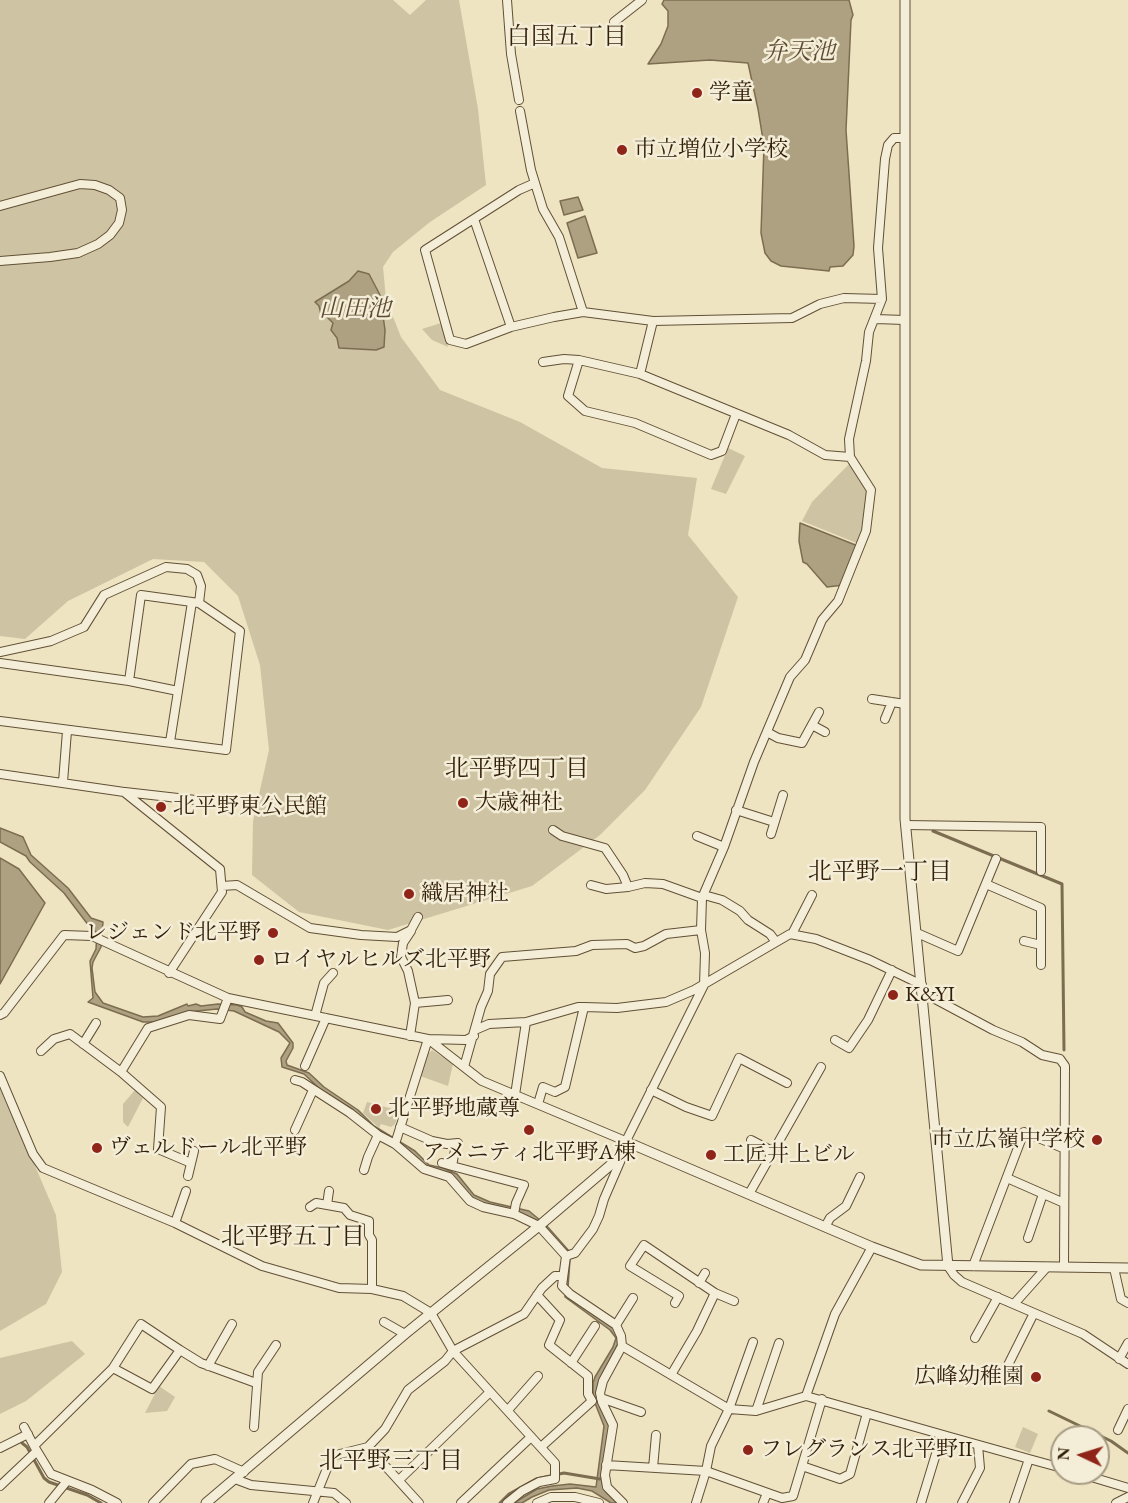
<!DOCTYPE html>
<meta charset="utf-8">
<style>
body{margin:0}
#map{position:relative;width:1128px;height:1503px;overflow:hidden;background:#eee4c2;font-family:"EB Garamond",serif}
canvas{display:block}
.north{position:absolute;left:1050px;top:1425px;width:60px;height:60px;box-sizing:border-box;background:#f4edd7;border:2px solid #a69b84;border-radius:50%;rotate:274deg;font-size:16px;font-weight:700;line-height:24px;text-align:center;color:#321f07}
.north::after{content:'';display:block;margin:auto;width:21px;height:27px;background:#8f2418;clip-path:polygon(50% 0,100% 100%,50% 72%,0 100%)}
</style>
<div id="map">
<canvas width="1128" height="1503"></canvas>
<div class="north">N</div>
</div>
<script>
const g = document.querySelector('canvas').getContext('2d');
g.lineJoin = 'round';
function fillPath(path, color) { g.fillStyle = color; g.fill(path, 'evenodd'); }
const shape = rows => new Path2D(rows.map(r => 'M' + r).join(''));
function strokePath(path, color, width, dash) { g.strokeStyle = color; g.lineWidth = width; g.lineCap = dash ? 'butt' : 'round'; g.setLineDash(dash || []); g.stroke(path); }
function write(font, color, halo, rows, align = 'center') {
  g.font = font + ' "EB Garamond","Noto Serif JP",serif'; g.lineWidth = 5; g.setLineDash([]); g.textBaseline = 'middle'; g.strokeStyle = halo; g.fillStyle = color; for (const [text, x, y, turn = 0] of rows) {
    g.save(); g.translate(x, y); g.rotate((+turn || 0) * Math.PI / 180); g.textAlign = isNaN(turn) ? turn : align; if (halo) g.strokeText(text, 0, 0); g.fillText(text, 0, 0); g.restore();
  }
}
const green = shape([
 [0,0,393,0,410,15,426,0,459,0,478,109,486,185,430,222,393,252,383,267,386,299,401,337,440,390,520,422,602,468,697,478,688,535,738,597,701,707,645,790,600,835,532,886,388,930,299,912,252,875,253,821,269,750,260,665,238,596,204,562,153,559,68,601,25,639,0,636],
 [441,323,448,347,432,340,422,329],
 [728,448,745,456,726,494,711,489],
 [850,463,868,494,863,531,859,544,802,521,812,502],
 [432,1050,453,1064,448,1086,420,1076,426,1056],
 [0,1084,56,1215,62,1272,46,1304,0,1331],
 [135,1090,143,1098,128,1127,123,1122,123,1104],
 [367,1102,400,1111,395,1124,391,1127,381,1124,379,1128,363,1113],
 [72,1341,85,1354,26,1401,0,1414,0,1358],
 [159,1386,175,1397,167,1411,145,1413],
 [1023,1427,1038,1434,1030,1453,1015,1447]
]);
const water = shape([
 [664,0,849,0,853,15,851,20,846,130,854,246,853,255,843,266,830,267,829,271,781,266,771,261,765,253,761,233,764,146,758,109,748,63,710,60,648,64,661,44,668,26,668,11,662,4,664,0],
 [578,197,583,210,564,215,560,201,578,197],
 [585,216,597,253,578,258,567,223,585,216],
 [358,271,369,274,380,295,385,330,384,347,376,350,339,348,337,338,331,330,333,323,327,317,321,314,319,306,315,302,349,281,358,271],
 [800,523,858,546,844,585,827,587,807,564,803,562,799,541,800,523],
 [0,828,23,837,31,855,68,888,91,918,103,922,101,947,93,962,92,968,95,992,103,1003,143,1017,158,1016,187,1004,188,1006,196,1004,201,1006,218,1004,237,1005,242,1007,245,1012,266,1021,278,1023,293,1043,293,1048,286,1061,287,1065,309,1073,324,1087,358,1110,374,1126,415,1151,429,1165,443,1168,457,1174,474,1195,490,1202,529,1211,546,1225,569,1251,570,1260,568,1287,569,1296,618,1331,619,1342,601,1376,597,1389,610,1425,602,1475,602,1482,606,1492,617,1503,611,1503,592,1491,577,1488,549,1490,532,1497,522,1503,514,1503,537,1489,552,1486,570,1484,596,1487,604,1426,593,1398,593,1383,595,1377,613,1347,616,1338,610,1330,565,1297,566,1259,545,1229,503,1210,471,1199,455,1180,429,1169,364,1123,352,1109,323,1092,304,1074,282,1067,281,1058,290,1043,279,1032,234,1011,217,1009,187,1012,154,1022,143,1022,88,1002,93,998,90,961,96,949,97,932,92,930,64,893,30,862,26,856,0,842,0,828],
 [0,858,19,869,45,903,0,984,0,858]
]);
const stream = shape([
 [933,831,1062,884,1064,1050],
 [1049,1411,1111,1441,1128,1453],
 [22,1443,27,1447,44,1478,49,1482,87,1495,101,1503],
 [500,1503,509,1494,536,1479,564,1473,600,1479]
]);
const minor = shape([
 [507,0,511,54,519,100],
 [614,22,642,0],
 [520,111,531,170,543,209,559,237,583,312,653,321,792,318,820,304,844,298,882,299],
 [535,183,519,190,425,250,450,340,466,344,511,327,554,317,583,312],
 [0,206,80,184,95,185,109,190,120,198,122,210,119,223,110,235,98,244,78,253,50,257,0,261],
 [474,219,511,327],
 [876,319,904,320],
 [579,360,568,396,585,411,635,423,711,455,722,451,736,414],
 [543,362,564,359,579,360,640,374,789,435,825,455,850,457],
 [640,374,653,321],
 [0,652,51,641,84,627,104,595,166,567,187,569,197,575,201,586,199,603],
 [0,663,129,681,178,691],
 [872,699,905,704],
 [885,719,892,702],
 [0,721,226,750,240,631,199,603,141,595,129,681],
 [812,725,825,732],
 [767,732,778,738,802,743,819,712],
 [170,742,192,602],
 [0,774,124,792,220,869,222,892,169,973],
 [63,782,67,731],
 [125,792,222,803],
 [736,810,774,822],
 [906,825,1041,827,1041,871],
 [553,830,562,836,605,848,623,875,628,887,645,883,663,884,702,898],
 [771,834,783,795],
 [697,836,724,847],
 [986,884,1041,908,1041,965],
 [591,885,606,889,628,887],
 [222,886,237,885,310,928,361,935,397,937,411,930,418,917],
 [704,895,722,900,740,911,748,920,770,934,776,942],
 [917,933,958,951,996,859],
 [792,934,812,895],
 [1024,941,1041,945],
 [922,992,993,1030,1022,1042,1042,1055,1060,1059,1065,1066,1064,1267],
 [415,1003,448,1000],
 [0,1015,4,1013,64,935,92,936,228,998,428,1039,482,1081,630,1143],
 [315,1016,324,983,333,973],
 [475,1030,489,1024,526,1022,578,1007,584,1007],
 [410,1036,415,1003,408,971,401,957,403,943,411,931],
 [835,1040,849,1048,868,1020,892,970],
 [83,1044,96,1023],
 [41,1051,54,1039,70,1034,121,1072,161,1107,158,1149,191,1163],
 [305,1066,326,1018],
 [464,1067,481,1007,488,991,490,974,502,957,576,951,592,945,627,944,635,948,644,946,666,934,701,930],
 [121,1072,148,1028,189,1015,220,1019,228,998],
 [0,1076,33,1154,43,1168,175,1223,262,1266,339,1288,372,1289,403,1296,431,1313,453,1351,555,1463,555,1479,539,1482,522,1491,507,1503],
 [295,1080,302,1082,350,1113,378,1135,395,1144,424,1169,449,1177,470,1201,483,1207,514,1214,539,1226,566,1256,562,1286,570,1294,616,1325,621,1336,622,1346,603,1381,600,1393,602,1402,613,1425,605,1475,607,1487,623,1503],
 [651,1090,686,1107,712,1116,739,1058,787,1083],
 [515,1095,526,1022],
 [538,1104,543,1087,555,1092,565,1087,584,1007,617,1008,666,1002,694,990,790,934,816,939,870,960,922,985],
 [400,1127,432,1141,447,1144,458,1143],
 [295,1130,313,1090],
 [751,1140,774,1152],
 [626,1141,704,985,705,953,701,930,702,898,724,847,754,762,790,677,805,660,822,620,838,601,866,531,871,490,850,457,849,439,866,361,869,332,882,299,878,248,885,159,888,145,894,138,905,138],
 [395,1144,428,1039,466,1040,474,1036],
 [456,1145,452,1166,524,1185,516,1203,514,1214],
 [442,1163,452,1166],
 [364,1170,368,1157,378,1135],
 [188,1176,194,1151],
 [1007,1178,1064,1203],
 [749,1194,821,1067],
 [327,1205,329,1191],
 [310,1207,316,1203,344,1208,350,1215,369,1221,369,1235,372,1240,372,1289],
 [175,1223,186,1191],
 [825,1227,830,1218,846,1206,860,1177],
 [1028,1238,1043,1194],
 [566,1256,575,1253,593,1229,599,1216,604,1199,623,1155],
 [948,1266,954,1275,962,1282,1083,1334,1128,1364],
 [973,1266,1024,1132,1065,1149],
 [1114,1268,1121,1299,1128,1303],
 [699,1283,705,1273],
 [537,1295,560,1320,549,1345,588,1376,588,1394,592,1401,541,1447],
 [675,1303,679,1296,630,1266,644,1245,715,1293,734,1301],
 [1014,1304,1047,1267],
 [384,1322,405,1334],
 [616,1325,633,1298],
 [975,1338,998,1297],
 [622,1346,729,1409,756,1411,806,1396,947,1436],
 [180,1350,201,1363,256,1383],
 [1119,1359,1128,1343],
 [571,1363,595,1326],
 [1008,1365,1034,1313],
 [208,1366,232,1324],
 [113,1368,152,1389,180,1350,141,1324,113,1368,34,1446,51,1474,92,1490,117,1503],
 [671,1375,697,1331,715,1293],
 [806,1396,835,1314,872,1247],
 [601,1398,641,1412],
 [508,1410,538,1376],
 [756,1411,779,1343],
 [24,1427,34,1446],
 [254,1427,258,1372,276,1345],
 [1118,1430,1128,1409],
 [368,1447,419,1503],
 [0,1448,28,1434],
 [606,1465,706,1471,711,1446,729,1409,753,1342],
 [802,1466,840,1479,850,1474,867,1413],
 [653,1468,656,1435],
 [1078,1473,1128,1488],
 [235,1479,251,1485,334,1493,346,1503],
 [399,1480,490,1392],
 [0,1486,37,1451],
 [49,1503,67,1481],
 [153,1503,191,1464,215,1459,244,1472],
 [313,1503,332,1456,368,1447,385,1429,408,1390,445,1361,453,1351,524,1314,542,1288,555,1276,563,1276],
 [461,1503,531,1437],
 [537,1503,551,1497,575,1497,599,1503],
 [696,1503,706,1471,782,1498,793,1496,822,1399],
 [763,1503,767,1493],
 [921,1503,939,1444,947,1436,1029,1459],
 [962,1503,980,1468,978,1445],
 [1014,1503,1029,1459,1062,1468],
 [1116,1503,1128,1497]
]);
const tertiary = shape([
 [905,0,905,819,948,1266],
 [206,1503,405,1334,539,1226,634,1145,872,1247,921,1265,1128,1268]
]);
const markers = [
 [697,93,6,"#8f2418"],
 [622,150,6,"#8f2418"],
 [463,803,6,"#8f2418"],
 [161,807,6,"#8f2418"],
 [409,894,6,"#8f2418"],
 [273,933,6,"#8f2418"],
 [259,960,6,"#8f2418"],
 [893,995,6,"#8f2418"],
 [376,1109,6,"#8f2418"],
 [529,1130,6,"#8f2418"],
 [1097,1140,6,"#8f2418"],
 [97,1148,6,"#8f2418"],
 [711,1155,6,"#8f2418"],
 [1036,1377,6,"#8f2418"],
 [748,1450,6,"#8f2418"]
];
const poiNames = [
 ["学童",709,93],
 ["市立増位小学校",634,150],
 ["大歳神社",475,803],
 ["北平野東公民館",173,807],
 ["織居神社",421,894],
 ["レジェンド北平野",261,933,"right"],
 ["ロイヤルヒルズ北平野",271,960],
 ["K&YⅠ",905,995],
 ["北平野地蔵尊",388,1109],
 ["市立広嶺中学校",1085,1140,"right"],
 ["ヴェルドール北平野",109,1148],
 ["アメニティ北平野A棟",529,1153,"center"],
 ["工匠井上ビル",723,1155],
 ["広峰幼稚園",1024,1377,"right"],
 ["フレグランス北平野Ⅱ",760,1450]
];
const neighbourhoodNames = [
 ["白国五丁目",567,37],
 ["北平野四丁目",517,769],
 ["北平野一丁目",880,872],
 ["北平野五丁目",293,1237],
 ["北平野三丁目",391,1461]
];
const waterNames = [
 ["弁天池",799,52],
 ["山田池",355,309]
];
fillPath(green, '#cec3a2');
fillPath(water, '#aea182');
strokePath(water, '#7c6d51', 1.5);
strokePath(stream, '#7c6d51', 3);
strokePath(minor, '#615036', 10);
strokePath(tertiary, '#615036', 11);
strokePath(minor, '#f4edd7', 8);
strokePath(tertiary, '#f4edd7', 9);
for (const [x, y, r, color] of markers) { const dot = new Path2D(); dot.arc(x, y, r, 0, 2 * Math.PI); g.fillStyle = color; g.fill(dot); strokePath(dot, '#f4edd7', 2); }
write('22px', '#321f07', '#f4edd7', poiNames, 'left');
write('24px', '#321f07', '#f4edd7', neighbourhoodNames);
write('italic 24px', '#5d4c32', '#f4edd7', waterNames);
</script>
